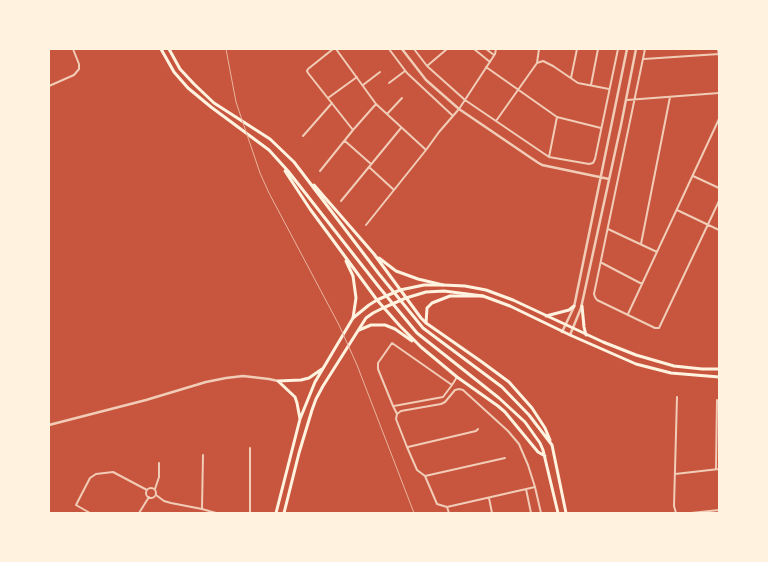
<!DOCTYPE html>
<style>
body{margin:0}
#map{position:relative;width:768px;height:562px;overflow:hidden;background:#c8553d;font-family:Bitter,serif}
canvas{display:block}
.frame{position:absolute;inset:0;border:50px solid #fff3e0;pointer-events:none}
</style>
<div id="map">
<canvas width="768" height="562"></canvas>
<div class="frame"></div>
</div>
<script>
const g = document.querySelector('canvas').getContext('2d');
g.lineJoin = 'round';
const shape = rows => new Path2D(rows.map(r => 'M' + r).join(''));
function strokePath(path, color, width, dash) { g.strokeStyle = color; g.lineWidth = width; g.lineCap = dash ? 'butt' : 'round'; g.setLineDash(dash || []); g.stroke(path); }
const minor = shape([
 [333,49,308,69,307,71,308,73,353,130],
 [336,49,376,104,425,149],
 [389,49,407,73,453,116],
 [414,49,427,66,465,100,549,157,589,164,593,163,595,159,618,49],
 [474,49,490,62],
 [486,49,494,55],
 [645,49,594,294,595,297,597,300,655,328,659,328,719,201],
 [718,49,719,57],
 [644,59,719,54],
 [537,63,543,61,553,66,578,83,609,89],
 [427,66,447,49],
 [486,67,557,117,601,128],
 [571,78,577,49],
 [389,83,405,71],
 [363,85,380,72],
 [591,85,598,49],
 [49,86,74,75,79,69,79,64,73,49],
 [328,98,357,77],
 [627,100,719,93],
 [387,114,402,98],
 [496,121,537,63,539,49],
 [303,136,332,103],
 [345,141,371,164],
 [549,157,557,117],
 [369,167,394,190],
 [320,171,353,130,376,104],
 [693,176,719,188],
 [341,201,401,128],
 [677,210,719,230],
 [366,225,426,150,439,132,459,109,495,54,496,49],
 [608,229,657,252],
 [641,244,670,97],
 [602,263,642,284],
 [628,314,719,119],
 [457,377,452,385,392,343,378,363,378,369,393,406,397,414,396,419,407,447,417,470,425,476,437,504,447,507,535,487],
 [394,406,443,397,452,385],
 [397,414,401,411,441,404,445,402,455,390,459,389,463,390,508,431,519,444,528,465,535,487,541,513],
 [408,447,476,431,478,429],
 [250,448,250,513],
 [716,469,717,400],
 [675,474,719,469],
 [425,476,505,458],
 '146 493a5 5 0 1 1 10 0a5 5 0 1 1-10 0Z',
 [155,489,159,477,159,463],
 [526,489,531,513],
 [156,495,164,501,171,503,202,509,216,513],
 [489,498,492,513],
 [447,507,449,513],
 [202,508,203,455],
 [90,513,76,505,90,478,96,474,113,472,147,490],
 [139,513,149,497],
 [676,513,674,506,677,397],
 [691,513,719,510]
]);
const tertiary = shape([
 [402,49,426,80,459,109,537,162,542,165,609,179],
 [562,332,574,307,627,49],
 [570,335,581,308,621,125,636,49],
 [49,425,146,400,206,382,226,378,243,376,269,379,278,381]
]);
const primary = shape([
 [582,306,584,327,586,335],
 [546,316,569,310,574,306],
 [278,381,301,380,309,378,322,369],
 [278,381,295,397,297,403,300,419],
 [276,513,300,419,315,382,353,318,369,305,377,300,400,290,424,285,443,285,465,286,486,290,513,300,603,342,636,355,674,366,702,369,719,369],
 [284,513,299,453,312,410,316,399,323,386,366,318,373,313,383,308,406,298,426,292,444,291,483,296,510,306,570,335,636,364,671,373,719,377]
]);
const trunk = shape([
 [161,49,174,72,188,88,211,107,269,150,288,171,379,287,417,333,499,398,525,422,540,443,543,450,558,513],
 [169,49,180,69,194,84,214,103,270,139,294,162,379,274,423,328,502,387,529,415,552,445,566,513],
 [285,171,310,209,377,300,400,326,421,347,457,377,498,406,505,412,538,452,545,456],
 [314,185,374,254,421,318,426,323,482,362,509,382,532,408,545,428,550,440],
 [379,258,396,271,418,279,443,285],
 [346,261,353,276,356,298,353,318],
 [426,323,427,308,432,303,450,296,483,296],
 [359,330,371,325,385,325,395,329,412,341]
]);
const rail = shape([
 [226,49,236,102,260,173,269,193,339,325,357,365,414,513]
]);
strokePath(minor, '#f1ccb7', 2);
strokePath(tertiary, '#f1ccb7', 2.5);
strokePath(primary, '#fff3e0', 3);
strokePath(trunk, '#fff3e0', 3);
strokePath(rail, '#e9b49f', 1);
</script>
